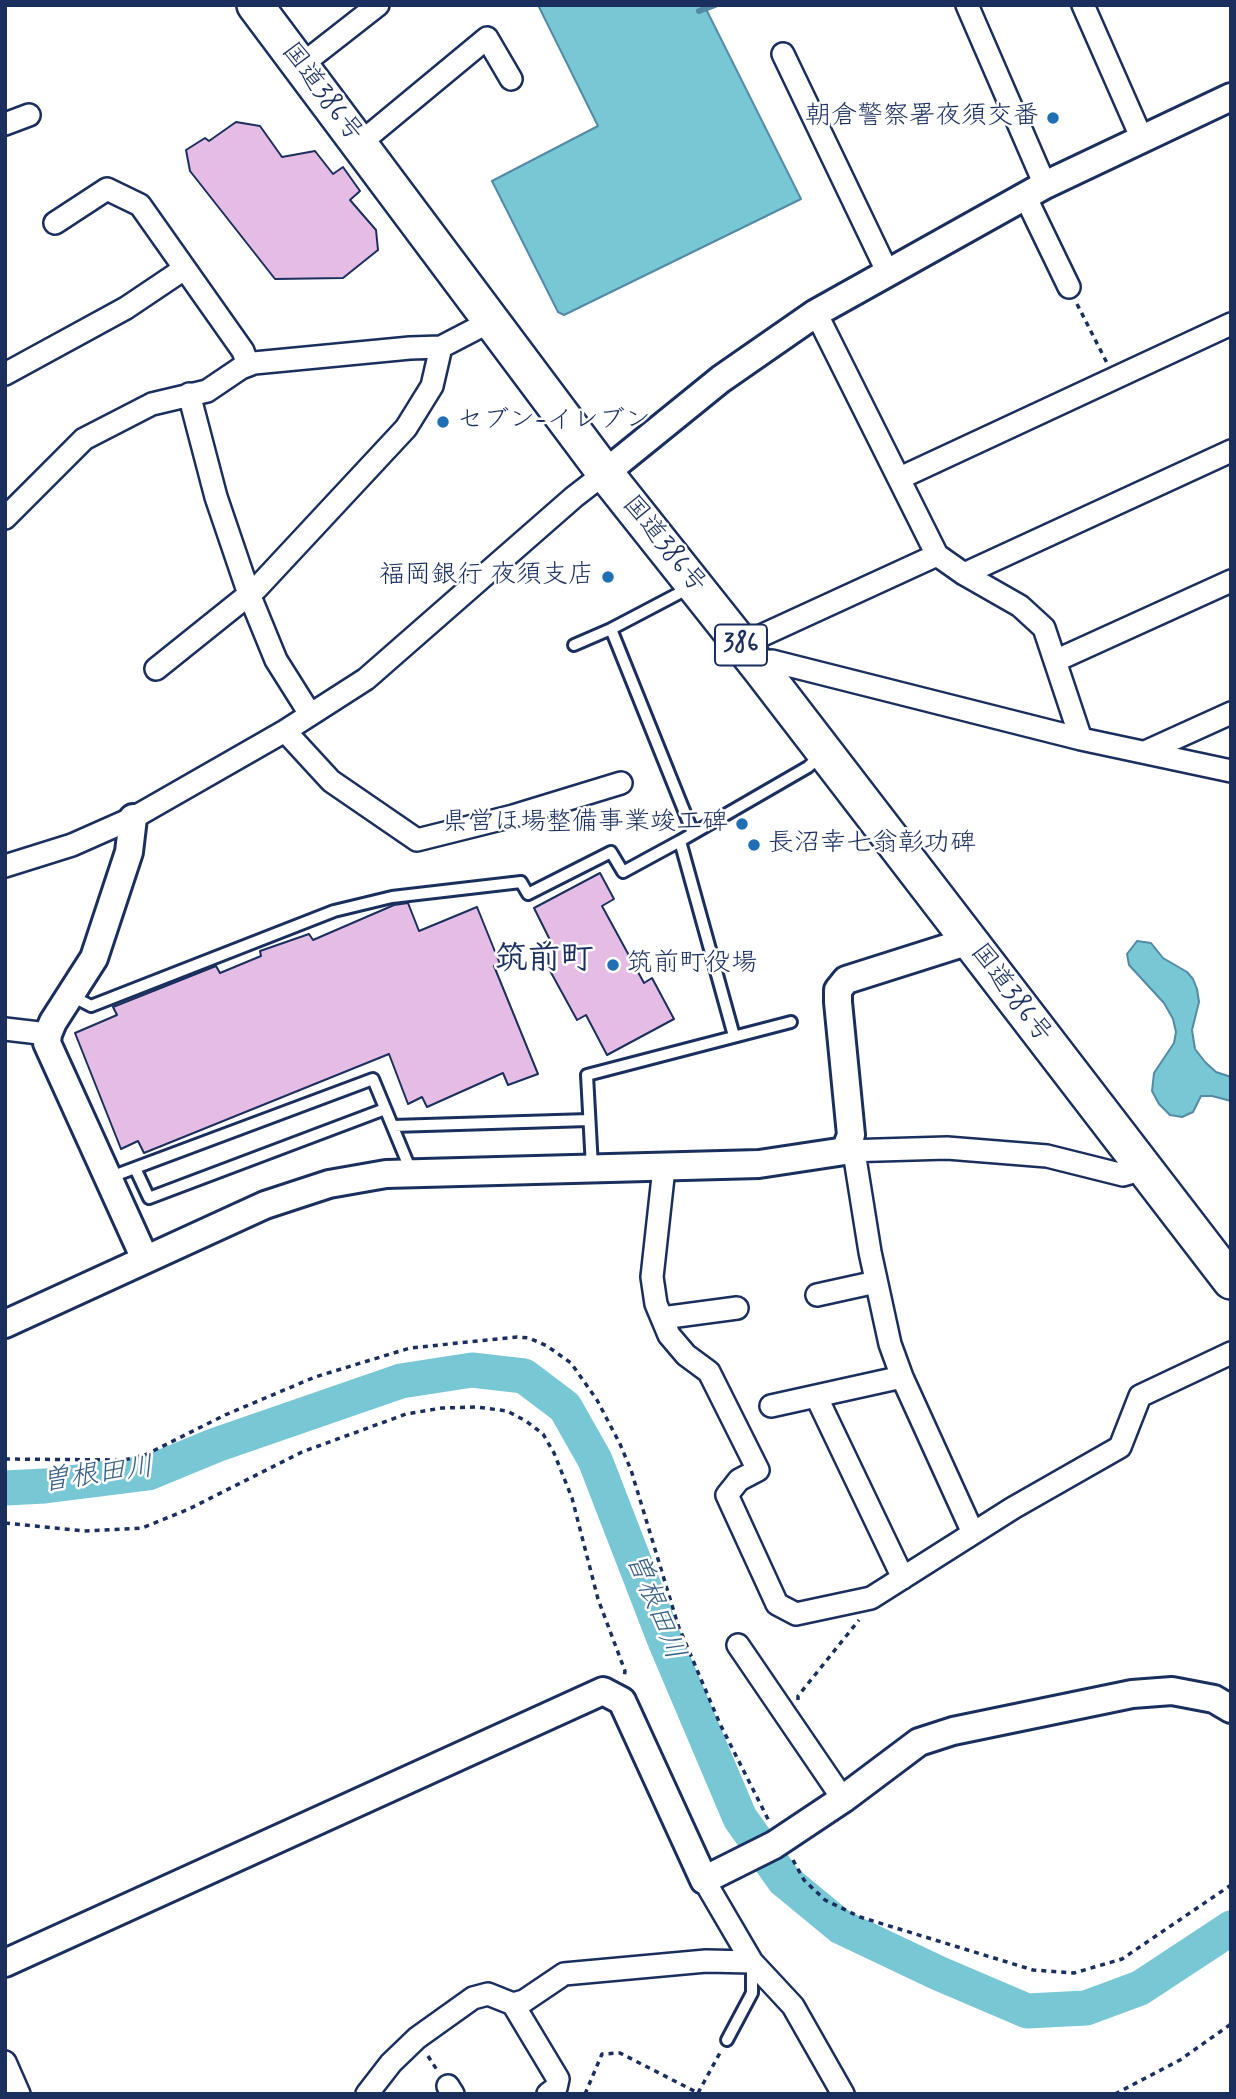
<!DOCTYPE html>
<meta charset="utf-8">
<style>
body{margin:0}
#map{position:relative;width:1236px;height:2099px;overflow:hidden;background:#fff;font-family:Mynerve,sans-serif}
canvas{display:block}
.frame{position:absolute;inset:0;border:7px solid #1b2f5e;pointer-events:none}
</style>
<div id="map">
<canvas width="1236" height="2099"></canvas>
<div class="frame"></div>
</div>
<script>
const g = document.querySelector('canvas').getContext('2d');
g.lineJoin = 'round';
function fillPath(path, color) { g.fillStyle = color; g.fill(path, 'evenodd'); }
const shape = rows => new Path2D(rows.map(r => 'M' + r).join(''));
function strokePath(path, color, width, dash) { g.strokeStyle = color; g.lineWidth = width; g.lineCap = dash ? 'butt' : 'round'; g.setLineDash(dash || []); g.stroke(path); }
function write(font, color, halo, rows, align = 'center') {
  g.font = font + ' Mynerve,"Klee One",sans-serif'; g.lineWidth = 5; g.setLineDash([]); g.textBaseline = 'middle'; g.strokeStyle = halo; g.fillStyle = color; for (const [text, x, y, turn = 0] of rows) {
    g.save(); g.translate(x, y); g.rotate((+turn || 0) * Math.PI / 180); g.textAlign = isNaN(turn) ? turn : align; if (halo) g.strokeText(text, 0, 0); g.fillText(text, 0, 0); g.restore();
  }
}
const water = shape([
 [538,5,704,5,801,199,564,315,558,312,492,181,598,126,538,5],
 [1137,941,1151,943,1163,958,1187,972,1193,979,1197,989,1199,1002,1192,1030,1195,1049,1205,1062,1216,1072,1231,1077,1231,1101,1212,1096,1201,1096,1193,1112,1182,1117,1170,1115,1159,1104,1152,1091,1154,1073,1174,1043,1176,1032,1173,1019,1164,1003,1129,965,1127,954,1137,941]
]);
const stream = shape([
 [699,11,715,5]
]);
const river = shape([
 [5,1488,45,1486,148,1473,216,1445,401,1381,472,1370,524,1376,565,1407,595,1460,665,1641,740,1818,784,1880,841,1927,938,1973,1027,2011,1086,2008,1140,1988,1231,1928]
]);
const building = shape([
 [236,122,260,126,282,157,315,151,333,174,343,167,360,191,350,200,376,230,378,250,343,278,275,279,190,171,186,150,205,138,209,141,236,122],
 [600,873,614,899,602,906,644,983,652,978,674,1019,607,1055,586,1015,577,1020,537,947,550,940,534,908,600,873],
 [408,903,419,931,477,907,500,964,494,966,538,1074,508,1085,503,1073,427,1107,422,1097,408,1104,389,1054,144,1153,138,1141,121,1149,75,1033,117,1015,113,1007,216,966,220,973,261,956,260,951,309,934,313,940,394,905,408,903]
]);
const path = shape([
 [1077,304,1107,363],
 [5,1459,124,1460,145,1455,225,1415,315,1377,410,1348,517,1337,529,1338,547,1346,571,1363,597,1400,620,1444,631,1470,678,1625,720,1724,770,1823],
 [5,1523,84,1531,142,1528,189,1509,302,1452,406,1414,442,1408,477,1407,507,1411,526,1421,543,1434,554,1453,572,1498,598,1599,625,1671,624,1678],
 [798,1700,798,1696,859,1620],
 [793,1860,804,1880,825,1900,860,1917,1033,1970,1074,1973,1122,1959,1231,1885],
 [428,2056,437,2070],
 [698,2093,721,2051],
 [585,2094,602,2054,620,2053,700,2094],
 [1115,2094,1180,2060,1231,2024]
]);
const service = shape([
 [611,629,693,833],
 [574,645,611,629,689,588],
 [70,995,91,1006,334,911,392,897,521,882,528,894,611,852,623,872,680,841],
 [734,1036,680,841,808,767,822,754],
 [393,1126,589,1120],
 [592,1167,587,1075,791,1022],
 [135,1168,149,1198,385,1109],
 [108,1178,373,1079,411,1171],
 [727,2040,752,1993,752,1965]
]);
const minor = shape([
 [967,5,1045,185],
 [1083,5,1142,139],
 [783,54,887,271],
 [300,66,378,5],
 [5,124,29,115],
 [359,144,487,38,511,79],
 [1025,196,1069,287],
 [55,223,107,189,140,205,243,351,248,365],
 [816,313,937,555,964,574,1020,606,1044,628,1081,739],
 [5,374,126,308,184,269],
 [189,394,216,497,249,594,276,660,310,714],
 [900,478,1231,324],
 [5,518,84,439,152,404,207,391,241,368,254,363,410,348,441,347,491,321],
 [964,574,1231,451],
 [741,645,937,555],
 [1055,661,1231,581],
 [760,668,772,661,1081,739,1231,771],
 [156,669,257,588,406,428,432,386,441,347],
 [285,731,331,781,417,840,513,816,621,783],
 [1145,752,1231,713],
 [5,866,72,845,133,818,285,731,366,679,574,497,605,473],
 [5,1029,48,1034],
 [845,1151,947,1148,1047,1156,1123,1175,1144,1169],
 [854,1152,870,1252,890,1344,902,1377,973,1533],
 [664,1168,652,1277,656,1304,669,1335,686,1355,709,1372,758,1470,739,1480,727,1495,777,1604,796,1614,871,1598,1013,1508,1120,1447,1140,1396,1231,1353],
 [817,1295,876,1282],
 [662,1318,737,1308],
 [817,1398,903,1578],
 [771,1406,902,1377],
 [738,1645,843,1799],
 [704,1880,752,1962,793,2006,843,2094],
 [5,2062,19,2094],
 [448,2086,453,2094],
 [367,2094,391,2063,417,2038,473,1998,488,1994,513,2004],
 [548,2094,556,2088,558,2079,513,2004,524,2001,564,1974,706,1961,752,1962]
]);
const tertiary = shape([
 [605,473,721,379,816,313,1045,185,1231,97],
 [133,818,129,852,94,958,53,1022,48,1034,47,1043,145,1259],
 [5,1324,265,1205,329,1184,386,1174,759,1164,845,1151,851,1135,838,1002,838,990,846,980,969,941],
 [5,1963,603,1691,622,1701,704,1880,774,1845,843,1799,919,1742,953,1731,1132,1694,1172,1691,1214,1699,1231,1709]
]);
const trunk = shape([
 [255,5,605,473,760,668,1231,1281]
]);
const markers = [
 [1053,118,7,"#1f6fb2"],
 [443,422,7,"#1f6fb2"],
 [608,577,7,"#1f6fb2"],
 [742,824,7,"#1f6fb2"],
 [754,845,7,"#1f6fb2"],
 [613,965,7,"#1f6fb2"]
];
const shields = [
 [741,645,52]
];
const shieldNames = [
 ["386",741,645]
];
const streetNames = [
 ["国道386号",321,93,53],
 ["国道386号",663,545,51],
 ["国道386号",1010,994,53]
];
const poiNames = [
 ["朝倉警察署夜須交番",1039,118],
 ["セブン-イレブン",457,422,"left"],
 ["福岡銀行 夜須支店",594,577],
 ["県営ほ場整備事業竣工碑",728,824],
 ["長沼幸七翁彰功碑",768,845,"left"],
 ["筑前町役場",627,965,"left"]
];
const waterNames = [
 ["曽根田川",98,1476,-8],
 ["曽根田川",654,1607,68]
];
const districtNames = [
 ["筑前町",544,961]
];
fillPath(water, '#78c7d5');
strokePath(water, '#538aa5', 2);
strokePath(stream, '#538aa5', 6);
strokePath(river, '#78c7d5', 35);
fillPath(building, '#e4bce4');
strokePath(building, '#1b2f5e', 2);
strokePath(service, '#1b2f5e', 16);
strokePath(minor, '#1b2f5e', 26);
strokePath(tertiary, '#1b2f5e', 32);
strokePath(trunk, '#1b2f5e', 40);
strokePath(path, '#1b2f5e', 3.5, [5, 5]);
strokePath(service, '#fff', 10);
strokePath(minor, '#fff', 21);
strokePath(tertiary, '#fff', 26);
strokePath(trunk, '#fff', 35);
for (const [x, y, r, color] of markers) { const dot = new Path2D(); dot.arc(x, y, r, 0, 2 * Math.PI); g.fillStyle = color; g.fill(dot); strokePath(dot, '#fff', 2.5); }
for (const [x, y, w] of shields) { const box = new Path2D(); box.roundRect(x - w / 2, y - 20.5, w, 41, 5); g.fillStyle = '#fff'; g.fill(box); strokePath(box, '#1b2f5e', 2); }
write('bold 24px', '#1b2f5e', null, shieldNames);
write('26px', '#1b2f5e', '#fff', streetNames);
write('26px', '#1b2f5e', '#fff', poiNames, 'right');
write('italic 28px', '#375d82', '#fff', waterNames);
write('bold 33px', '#1b2f5e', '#fff', districtNames);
</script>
